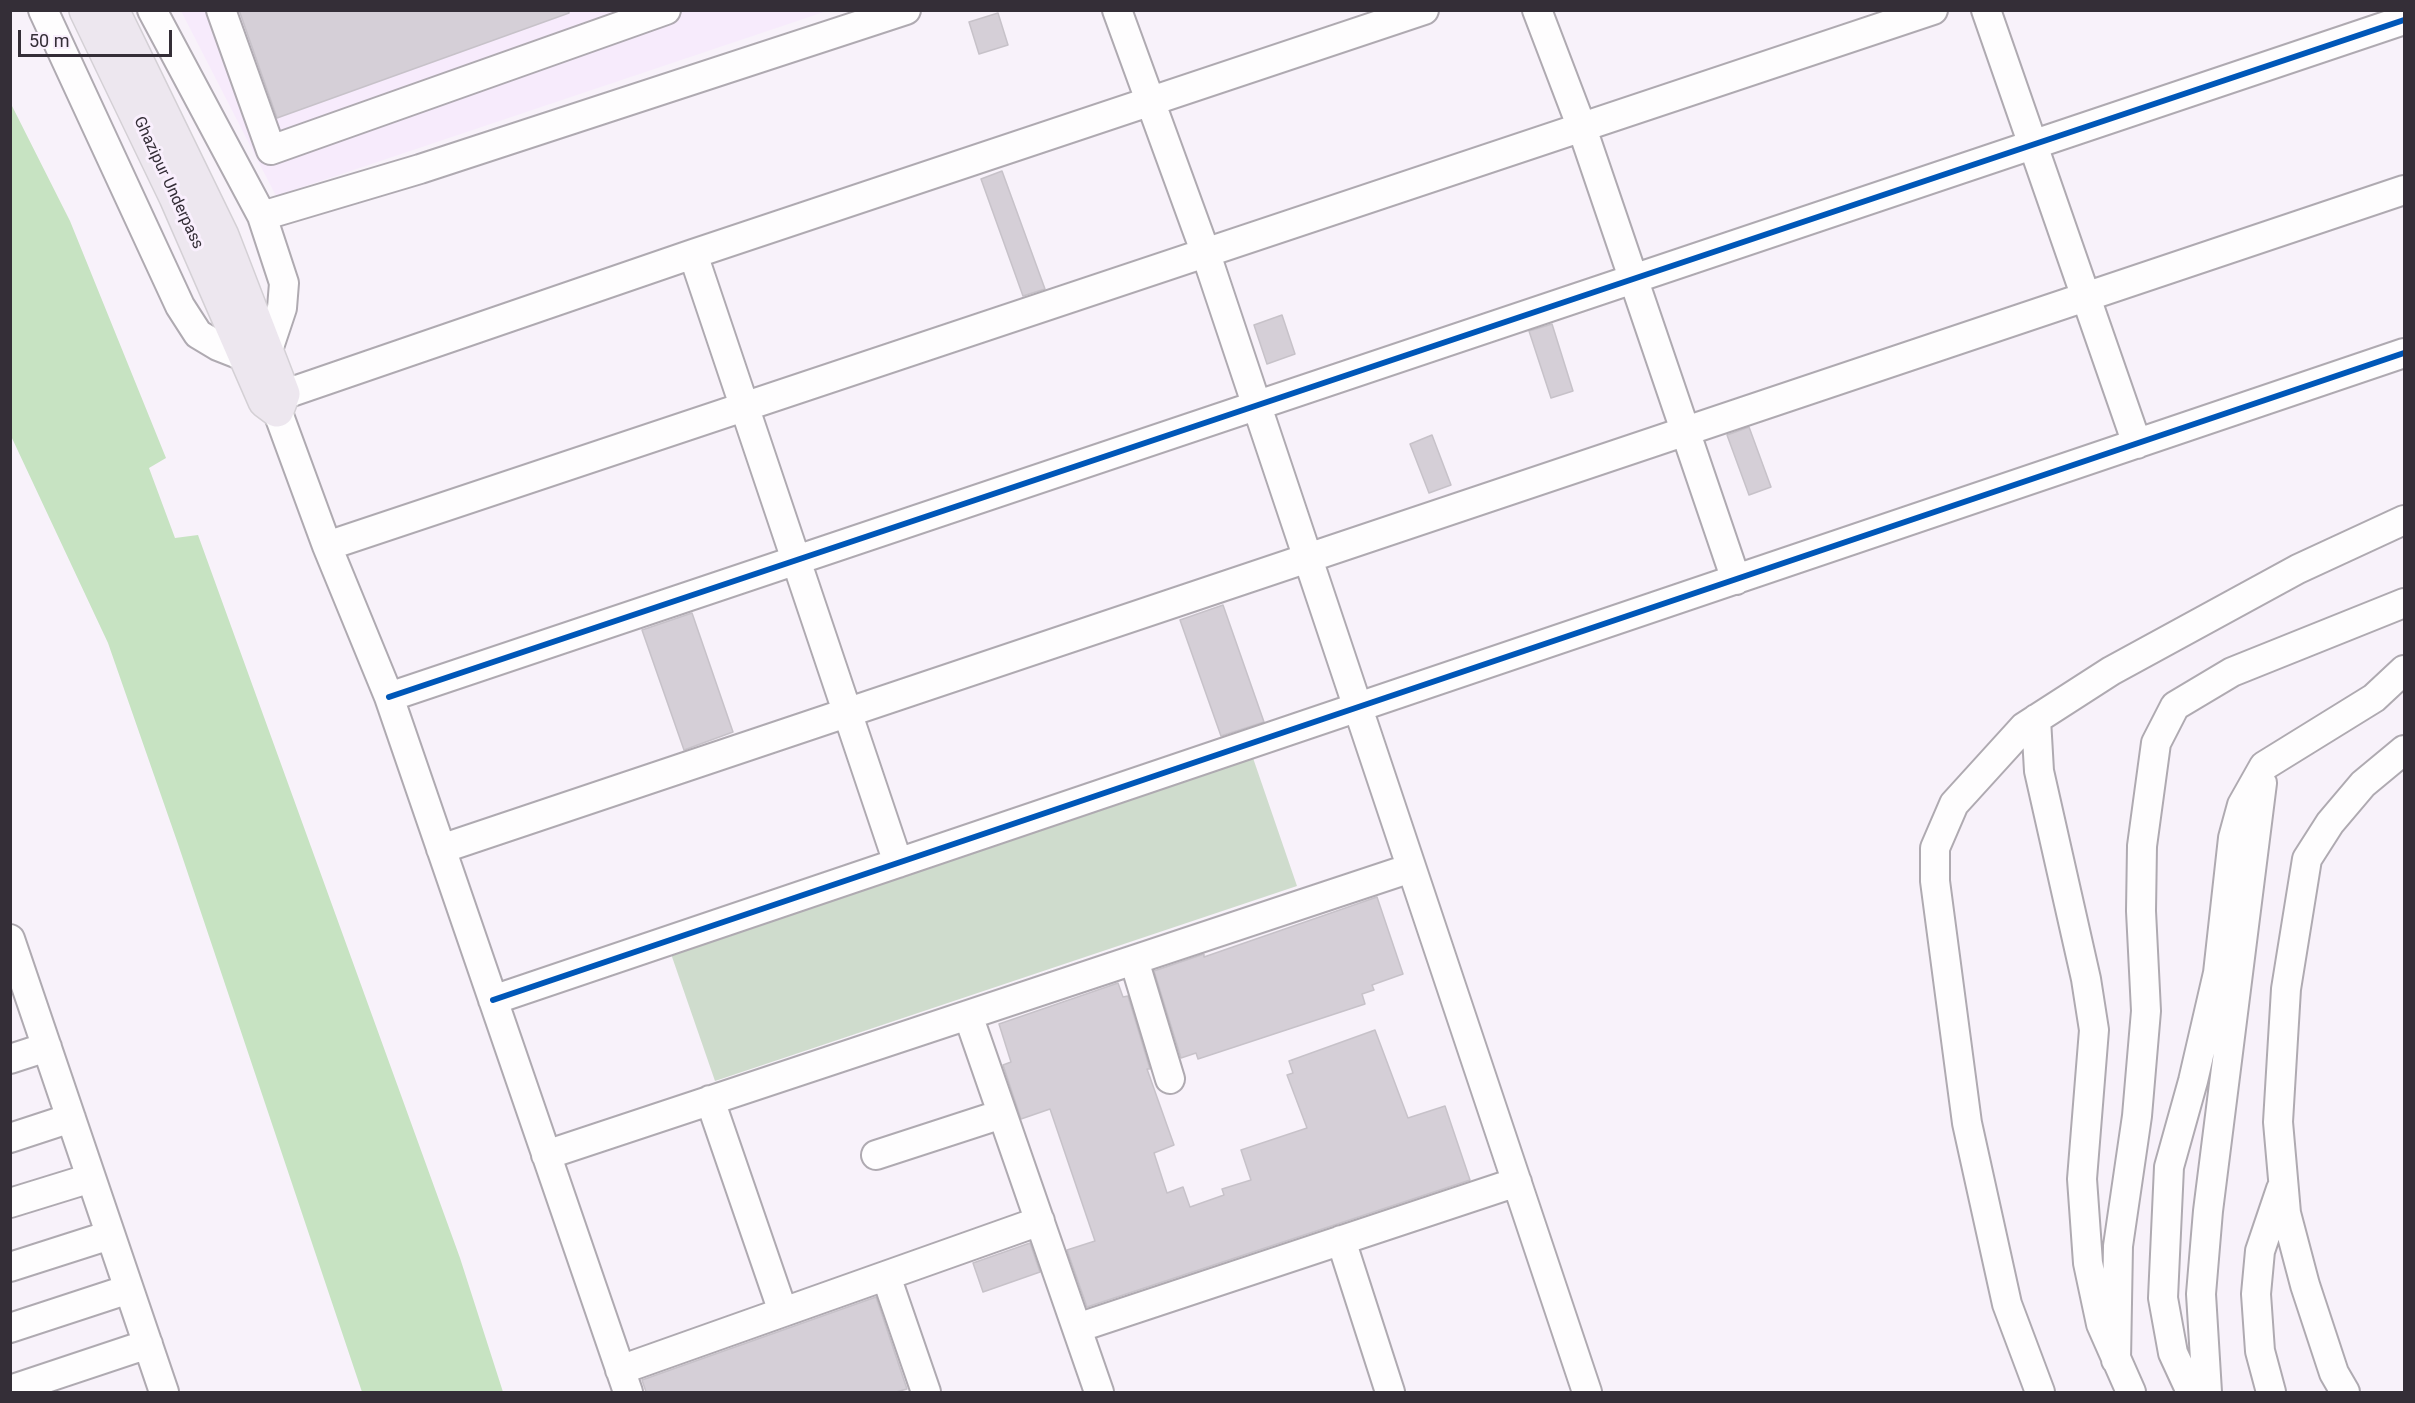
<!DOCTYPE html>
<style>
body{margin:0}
#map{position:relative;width:2415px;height:1403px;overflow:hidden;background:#f8f2fa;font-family:Roboto,sans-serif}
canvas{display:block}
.frame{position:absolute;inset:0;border:12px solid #342e37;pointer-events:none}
.scale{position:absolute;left:18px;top:30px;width:154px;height:27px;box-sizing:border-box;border:3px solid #342e37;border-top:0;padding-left:8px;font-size:18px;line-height:21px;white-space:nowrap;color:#342e37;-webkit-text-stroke:4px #f9effd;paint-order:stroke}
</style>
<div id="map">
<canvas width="2415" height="1403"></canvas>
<div class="frame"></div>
<div class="scale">50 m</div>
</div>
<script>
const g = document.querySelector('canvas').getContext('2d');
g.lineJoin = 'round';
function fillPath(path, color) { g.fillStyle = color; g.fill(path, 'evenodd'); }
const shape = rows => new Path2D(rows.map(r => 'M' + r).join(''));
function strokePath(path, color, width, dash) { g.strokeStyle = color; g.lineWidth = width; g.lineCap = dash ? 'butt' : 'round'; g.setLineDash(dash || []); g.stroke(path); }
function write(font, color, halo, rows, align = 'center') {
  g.font = font + ' Roboto,sans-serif'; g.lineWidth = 6; g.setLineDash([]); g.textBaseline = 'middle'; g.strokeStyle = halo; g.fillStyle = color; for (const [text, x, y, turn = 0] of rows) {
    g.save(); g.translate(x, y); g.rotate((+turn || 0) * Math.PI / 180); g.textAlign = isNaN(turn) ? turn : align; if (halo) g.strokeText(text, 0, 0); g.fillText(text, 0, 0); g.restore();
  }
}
const built = shape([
 [181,11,827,11,276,196]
]);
const green = shape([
 [1252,755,1297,886,715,1081,670,951]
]);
const water = shape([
 [10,102,70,221,166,458,149,468,175,538,198,535,460,1258,503,1392,362,1392,178,844,108,643,11,436]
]);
const building = shape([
 [239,10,569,10,569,13,277,118,239,10],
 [998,13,1008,45,979,54,969,22,998,13],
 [1002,171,1045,289,1023,296,981,179,1002,171],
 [1282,315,1295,354,1267,364,1254,325,1282,315],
 [1552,324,1573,391,1551,398,1529,331,1552,324],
 [1749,427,1771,487,1749,495,1727,435,1749,427],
 [1432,435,1451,485,1429,493,1410,444,1432,435],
 [1223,605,1264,722,1221,736,1180,620,1223,605],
 [692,613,733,732,684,750,642,630,692,613],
 [1377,897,1403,974,1372,985,1374,990,1362,994,1365,1004,1198,1059,1196,1053,1181,1058,1154,971,1204,954,1204,957,1377,897],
 [1118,983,1123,997,1128,996,1150,1069,1147,1069,1174,1145,1154,1153,1167,1193,1183,1187,1190,1207,1224,1195,1222,1189,1251,1180,1241,1150,1307,1128,1287,1075,1293,1073,1289,1061,1375,1030,1408,1118,1445,1106,1470,1180,1087,1307,1067,1250,1095,1241,1050,1109,1021,1119,1003,1065,1011,1062,999,1024,1118,983],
 [1030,1243,1040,1272,983,1292,973,1263,1030,1243],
 [876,1297,907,1389,896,1392,646,1392,642,1380,876,1297]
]);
const minor = shape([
 [43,10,180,306,198,334,218,346,246,357],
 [152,10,262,216,284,283,282,308,268,350],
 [221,10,271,150,666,10],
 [1117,10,1206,254,1587,1392],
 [1537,10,1582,128,1736,580],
 [1986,10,2137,444],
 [262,216,420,169,906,10],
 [693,254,898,863],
 [265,401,693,254,1424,10],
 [277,410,327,546,389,697,628,1392],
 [327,546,1933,10],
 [389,697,2404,20],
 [2036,719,2039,771,2086,979,2094,1030,2082,1179,2088,1263,2101,1324,2131,1392],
 [441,849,2404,190],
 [10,939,164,1392],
 [1134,960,1170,1079],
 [493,1000,2404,353],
 [968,1015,1099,1392],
 [10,1059,47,1047],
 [710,1100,783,1312],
 [10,1138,71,1118],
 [546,1155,1411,868],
 [876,1155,1002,1114],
 [10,1203,91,1178],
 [1341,1240,1390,1392],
 [10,1267,110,1235],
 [886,1276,926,1392],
 [10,1328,129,1289],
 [1077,1328,1517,1182],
 [2116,1360,2118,1246,2137,1116,2146,1011,2141,911,2142,846,2156,743,2175,706,2232,672,2404,603],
 [620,1370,1040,1221],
 [10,1390,148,1344],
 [2040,1392,2007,1304,1967,1123,1935,881,1935,848,1954,804,2024,727,2111,671,2298,569,2404,520],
 [2191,1392,2173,1353,2163,1298,2169,1167,2193,1081,2218,973,2233,838,2242,805,2264,766,2374,698,2404,670],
 [2207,1392,2201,1294,2208,1211,2262,783],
 [2271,1392,2260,1351,2256,1294,2260,1251,2281,1189],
 [2345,1392,2334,1373,2305,1285,2286,1213,2278,1122,2286,989,2307,859,2330,823,2363,784,2404,750]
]);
const major = shape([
 [86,10,176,197,265,401,277,410,283,394,222,236,112,10]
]);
const cycleway = shape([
 [389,697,2404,20],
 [493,1000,2404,353]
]);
const streetNames = [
 ["Ghazipur Underpass",168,183,65]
];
fillPath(built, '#f7ebfc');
fillPath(green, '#cfdccd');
fillPath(water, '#c7e3c2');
fillPath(building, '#d5cfd7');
strokePath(building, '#c7c2c9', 1.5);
strokePath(minor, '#afaab1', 32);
strokePath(major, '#d4d0d5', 36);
strokePath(minor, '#fefdfe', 28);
strokePath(major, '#ede7ef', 33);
strokePath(cycleway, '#0057b8', 6);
write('16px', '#342e37', '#f9effd', streetNames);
</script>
